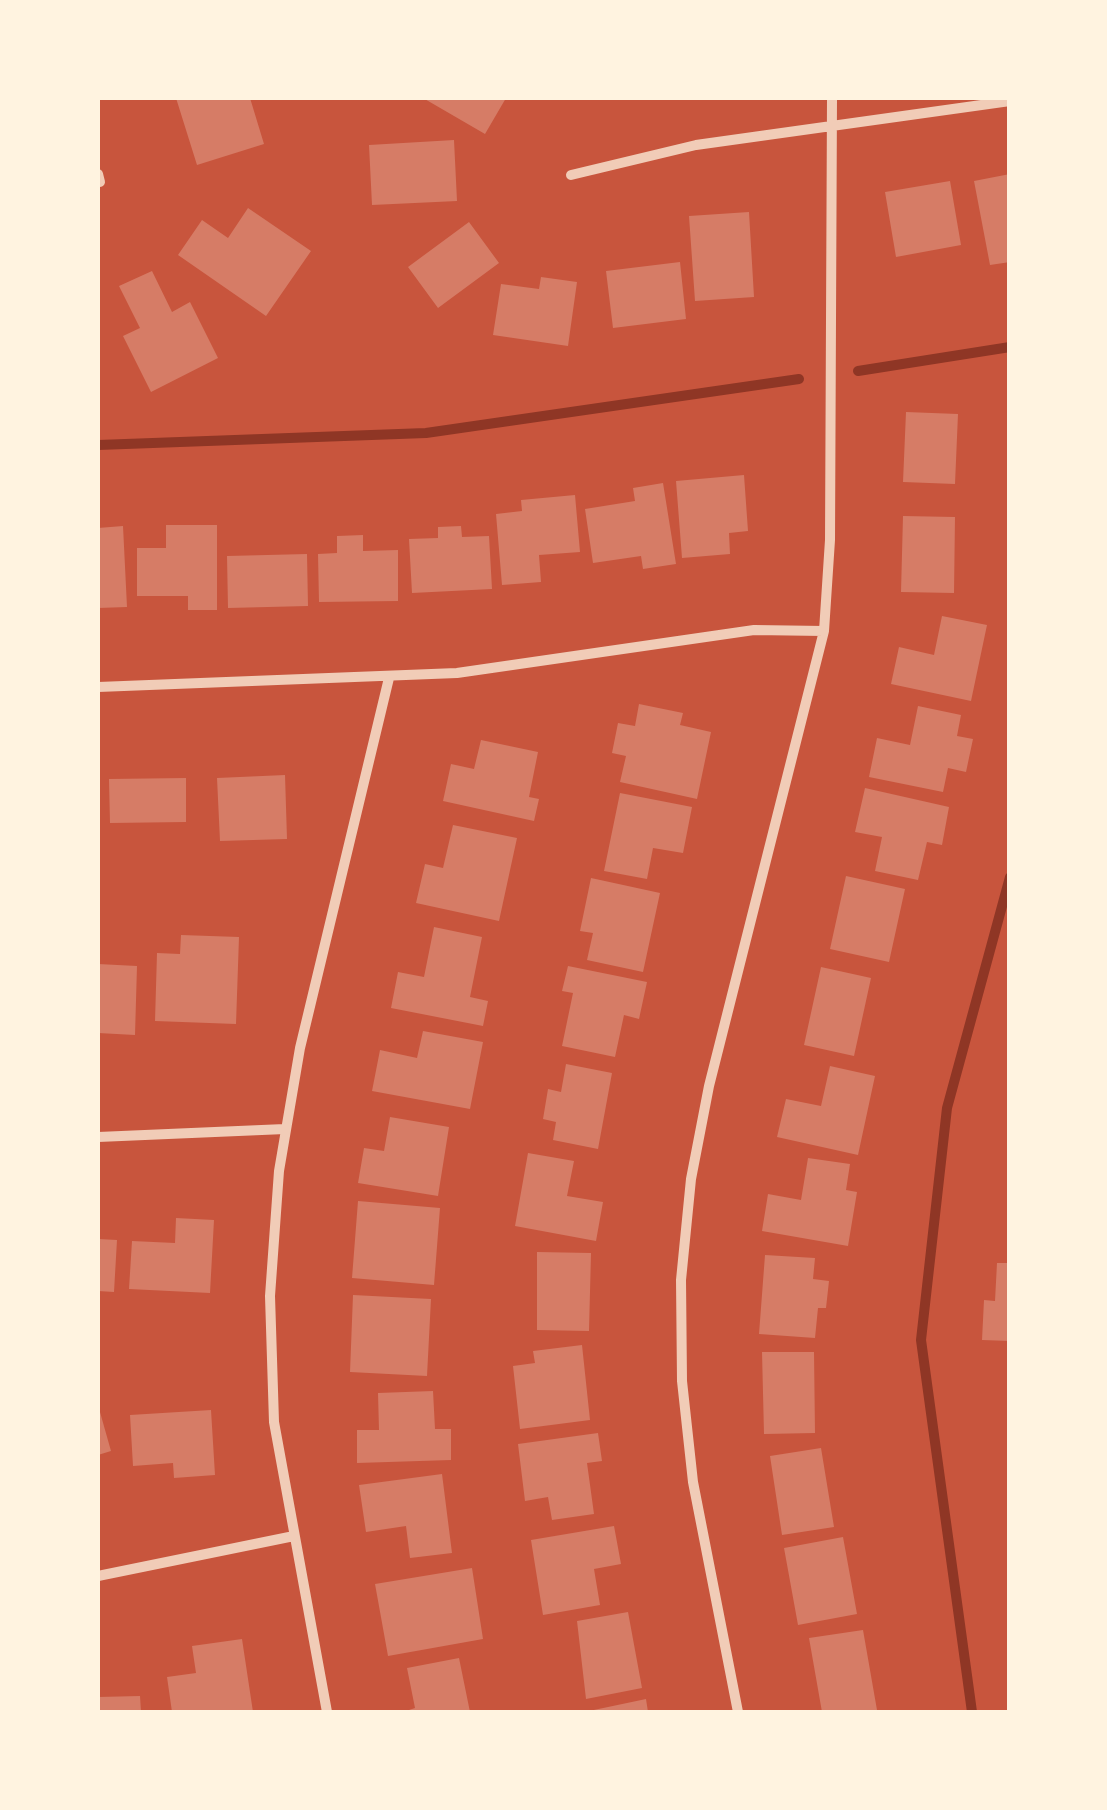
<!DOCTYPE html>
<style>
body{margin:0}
#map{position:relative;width:1107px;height:1810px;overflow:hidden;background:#c8553d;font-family:"Times New Roman",serif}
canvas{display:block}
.frame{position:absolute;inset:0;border:100px solid #fff3e0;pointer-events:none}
</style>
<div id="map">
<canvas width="1107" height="1810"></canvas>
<div class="frame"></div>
</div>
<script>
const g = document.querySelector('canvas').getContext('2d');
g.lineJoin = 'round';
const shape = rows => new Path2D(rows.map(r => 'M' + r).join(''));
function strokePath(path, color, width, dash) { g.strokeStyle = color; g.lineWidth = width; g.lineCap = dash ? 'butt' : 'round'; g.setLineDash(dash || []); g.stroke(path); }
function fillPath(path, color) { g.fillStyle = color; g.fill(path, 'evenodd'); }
const stream = shape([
 [858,371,1010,347],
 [98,445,426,433,799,379],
 [972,1712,921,1340,947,1108,1010,877]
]);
const building = shape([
 [176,98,250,98,264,144,197,165],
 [423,98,506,98,485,134],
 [454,140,457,201,372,205,369,145],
 [1010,174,1010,262,990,265,974,181],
 [950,181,961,245,896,257,885,192],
 [248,208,311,251,266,316,178,255,202,220,228,238],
 [749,212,754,297,695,301,689,216],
 [469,222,499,263,438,308,408,267],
 [680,262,686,319,613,328,606,271],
 [152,271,172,312,190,302,218,358,151,392,123,336,140,328,119,286],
 [541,277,577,282,568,346,493,335,501,284,539,289],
 [906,412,958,414,955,484,903,482],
 [744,475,748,531,729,533,730,554,682,558,676,481],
 [663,483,676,564,643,569,641,556,593,563,585,509,635,501,633,488],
 [575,495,580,552,539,555,541,582,502,585,496,514,522,511,521,500],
 [903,516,955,517,954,593,901,592],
 [166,525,217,525,217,610,188,610,188,596,137,596,137,548,166,548],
 [123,526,127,607,98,608,98,528],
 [461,526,462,537,489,536,492,589,412,593,409,539,438,538,438,527],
 [363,535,363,551,398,550,398,601,319,602,318,554,337,553,337,536],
 [307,554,308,606,228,608,227,556],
 [942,616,987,625,971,701,891,684,899,647,934,655],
 [639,704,683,713,680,725,711,732,697,799,620,782,626,756,612,753,618,723,635,726],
 [918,706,961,715,957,736,973,739,966,772,948,768,943,792,869,777,877,738,910,745],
 [481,740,538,752,529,797,539,799,534,821,443,801,451,764,474,769],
 [285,775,287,839,220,841,217,778],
 [186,778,186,822,110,823,109,779],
 [865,788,949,807,942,845,927,842,918,880,875,871,882,837,855,832],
 [620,793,692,807,683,853,653,848,647,879,604,871],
 [453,825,517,838,499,921,416,903,425,864,443,868],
 [846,876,905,889,889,962,830,949],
 [591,878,660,893,643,972,587,960,593,933,580,931],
 [434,927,482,937,470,997,488,1001,483,1026,391,1008,398,972,424,977],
 [181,935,239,937,236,1024,155,1021,157,953,180,954],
 [98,964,137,966,135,1035,98,1033],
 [568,966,647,982,639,1019,624,1015,615,1057,562,1046,573,993,562,991],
 [821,967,871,978,854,1056,804,1045],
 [423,1031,483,1042,470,1109,372,1091,380,1050,417,1058],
 [566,1064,612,1073,598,1149,553,1140,556,1122,543,1119,548,1089,561,1092],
 [830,1066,875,1076,858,1155,777,1137,786,1099,821,1106],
 [390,1117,449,1127,438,1196,358,1183,364,1148,384,1151],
 [528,1153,574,1161,567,1196,603,1202,596,1241,515,1226],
 [808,1158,850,1164,846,1190,857,1192,848,1246,762,1231,768,1194,801,1200],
 [358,1201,440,1208,434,1285,352,1278],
 [176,1218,214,1220,210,1293,129,1289,132,1241,175,1243],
 [98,1239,117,1240,114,1292,98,1291],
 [537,1252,591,1253,589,1331,537,1330],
 [765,1255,815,1258,813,1279,829,1281,826,1308,818,1308,815,1338,759,1334],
 [997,1263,1010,1263,1010,1341,982,1340,984,1300,995,1301],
 [353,1295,431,1299,427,1376,350,1372],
 [582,1345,590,1420,520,1429,513,1366,535,1363,533,1351],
 [762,1352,814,1352,815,1433,764,1434],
 [433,1391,435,1429,451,1429,451,1460,357,1463,357,1430,379,1430,378,1393],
 [98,1405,111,1451,98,1455],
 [211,1410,215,1475,174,1478,173,1463,133,1466,130,1415],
 [598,1433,602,1461,587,1463,594,1514,552,1520,548,1497,525,1501,518,1444],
 [821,1448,834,1527,782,1535,770,1456],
 [442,1474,452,1553,410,1558,406,1526,366,1532,359,1485],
 [614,1526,621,1564,594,1569,600,1605,543,1615,531,1540],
 [843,1537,857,1614,798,1625,784,1548],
 [472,1568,483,1639,388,1656,375,1584],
 [628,1612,642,1688,586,1699,577,1621],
 [863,1630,877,1710,822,1712,809,1638],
 [242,1639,253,1712,172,1712,167,1677,196,1673,192,1646],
 [459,1658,470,1712,403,1712,415,1708,407,1668],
 [140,1696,141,1712,98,1712,98,1697],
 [646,1699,648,1712,589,1712,589,1711]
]);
const minor = shape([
 [98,174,100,182],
 [571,175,696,145,1010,101],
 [98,687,457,673,754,630,824,631],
 [98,1137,285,1129],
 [98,1576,294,1536],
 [327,1712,274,1422,270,1296,279,1171,300,1048,389,678],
 [738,1712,693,1482,682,1381,681,1280,691,1179,709,1086,824,631,830,540,832,98]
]);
strokePath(stream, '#8f3625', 10);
fillPath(building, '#d67c66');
strokePath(minor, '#f1ccb7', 10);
</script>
